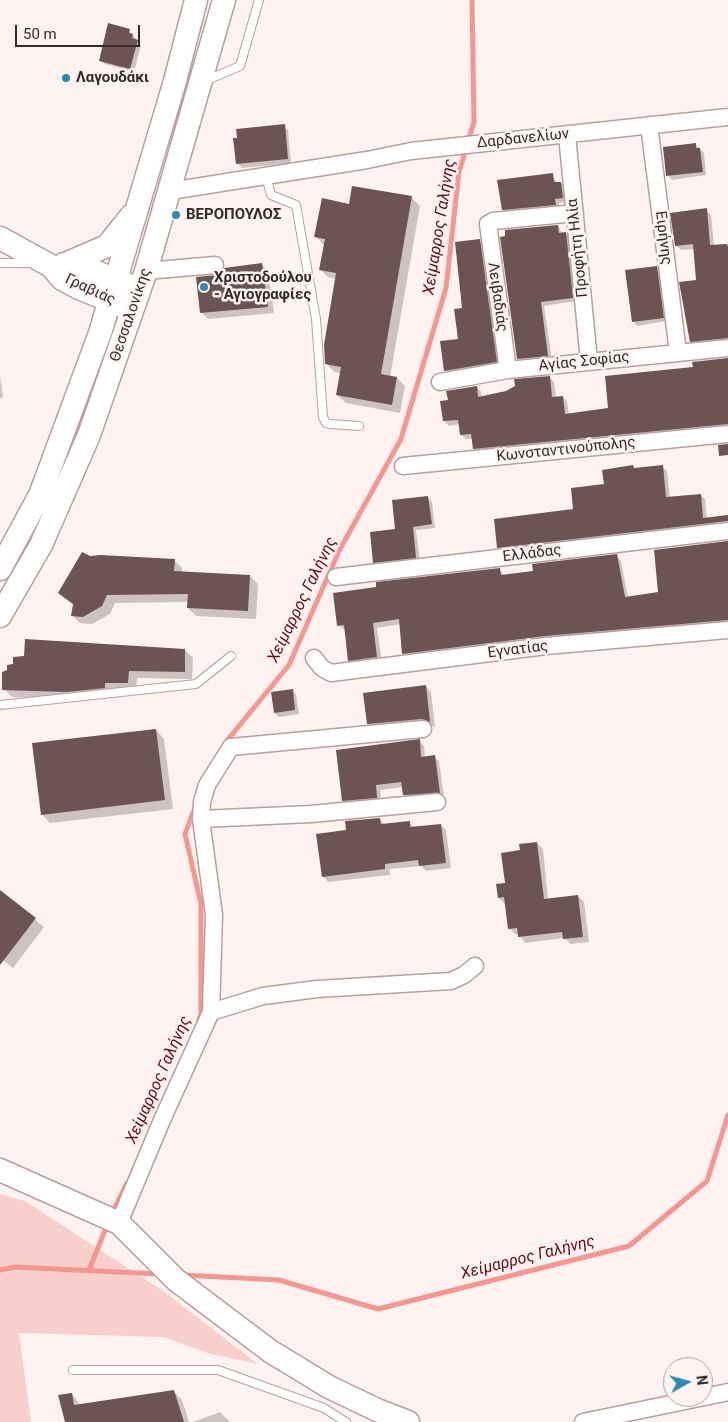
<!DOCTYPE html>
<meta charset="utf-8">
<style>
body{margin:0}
#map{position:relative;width:728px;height:1422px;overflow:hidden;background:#fff3f2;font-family:Roboto,sans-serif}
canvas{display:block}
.north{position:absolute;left:663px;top:1357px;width:50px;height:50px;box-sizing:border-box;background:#fff3f2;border:1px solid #aea3a2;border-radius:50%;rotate:83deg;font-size:14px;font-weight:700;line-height:20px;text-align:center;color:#352a29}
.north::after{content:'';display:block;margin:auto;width:18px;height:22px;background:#2c89b5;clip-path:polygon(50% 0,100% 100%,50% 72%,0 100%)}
.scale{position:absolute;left:15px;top:25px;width:125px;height:22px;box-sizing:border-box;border:2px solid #352a29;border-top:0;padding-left:6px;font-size:15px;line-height:18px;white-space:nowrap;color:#352a29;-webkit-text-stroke:4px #fff3f2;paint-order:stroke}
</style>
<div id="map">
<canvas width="728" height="1422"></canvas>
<div class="north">N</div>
<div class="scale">50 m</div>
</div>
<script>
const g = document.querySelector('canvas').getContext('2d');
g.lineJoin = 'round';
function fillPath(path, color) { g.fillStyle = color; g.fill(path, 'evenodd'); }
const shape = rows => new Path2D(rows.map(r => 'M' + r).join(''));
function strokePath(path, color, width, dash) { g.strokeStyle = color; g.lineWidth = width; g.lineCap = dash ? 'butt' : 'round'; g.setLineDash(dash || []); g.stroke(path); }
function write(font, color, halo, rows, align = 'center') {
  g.font = font + ' Roboto,sans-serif'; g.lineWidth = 5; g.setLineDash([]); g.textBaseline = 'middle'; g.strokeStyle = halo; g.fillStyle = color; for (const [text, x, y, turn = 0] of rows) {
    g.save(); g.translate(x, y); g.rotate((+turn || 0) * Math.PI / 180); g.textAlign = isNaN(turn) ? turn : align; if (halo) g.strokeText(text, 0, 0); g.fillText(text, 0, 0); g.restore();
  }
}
const green = shape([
 [0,1194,25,1201,166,1293,258,1364,211,1354,163,1337,19,1333,31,1422,0,1422]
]);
const shadow = shape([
 [129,30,141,45,134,72,105,64,100,60],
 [284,126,288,130,291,163,242,168,237,163],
 [695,144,704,153,706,175,672,180,668,176],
 [552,175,557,183,561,183,565,187,567,202,559,203,559,209,507,214,503,210],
 [411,197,420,206,390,377,397,378,405,386,400,413,346,403,337,395,341,373,334,372,326,363,336,279,328,277,320,269,324,245,316,237,350,205],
 [706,210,711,215,714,246,728,244,728,344,696,346,691,341,698,281,694,249,681,250,676,245],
 [558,226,562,233,566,233,570,237,576,301,544,306,552,360,522,363,518,358],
 [480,241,484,245,500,366,449,375,445,371,459,340,464,309],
 [261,264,268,271,274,313,208,319,202,313,217,276],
 [656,267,661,271,667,321,637,326,633,321],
 [728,358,728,429,479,453,474,449,473,439,466,439,461,435,460,424,449,426,444,421,449,401,477,387,481,392,482,397,507,393,549,377,554,382,556,398,563,397,567,402,569,415,610,409,694,368],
 [0,376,3,397,0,398],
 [662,467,667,471,670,498,700,495,705,499,707,519,716,518,720,526,503,552,498,547,575,510,605,485,635,469],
 [427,497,432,502,435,528,416,530,420,561,379,566,374,562,396,530],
 [728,548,728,627,409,659,403,653,401,624,377,628,382,662,355,665,349,660,345,630,338,625,499,569,505,576,616,555,621,561,628,598,660,593],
 [90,558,174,560,182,568,182,572,250,576,258,584,256,619,196,616,188,608,189,602,115,603,110,614,92,624,80,623,72,615,74,605,59,593],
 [185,650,193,658,192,679,137,678,136,691,76,700,12,697,4,689],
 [426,687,431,692,435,727,428,724,373,729,368,724],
 [292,690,296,694,299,714,279,717,275,713],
 [156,730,164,739,173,809,50,823,42,814],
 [419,741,424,746,425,758,434,757,439,761,444,797,409,800,404,795,403,787,380,790,381,802,348,805,343,800],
 [379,819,385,825,409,822,415,828,441,825,446,830,451,868,426,871,421,866,389,869,390,875,328,882,323,876,348,831],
 [537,843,543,849,548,899,578,896,584,902,589,942,571,944,564,938,525,943,519,934,515,934,509,928,505,904,499,898,522,851],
 [0,891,44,927,13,968,0,958],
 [174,1392,182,1400,189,1422,66,1422,59,1396,72,1394,81,1406],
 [220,1412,230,1422,193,1422]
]);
const stream = shape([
 [468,141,474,122,472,0],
 [225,743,289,665,339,551,401,439,446,288,459,172,466,149],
 [195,807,185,834,201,904,201,1014,199,1019],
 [112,1213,127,1183],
 [0,1270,15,1267,159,1274],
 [89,1270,108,1223],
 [182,1275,279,1280,378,1309,629,1246,707,1181,728,1115]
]);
const building = shape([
 [108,23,130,29,129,33,133,34,132,38,138,40,130,69,99,61],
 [285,124,288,159,236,164,233,138,237,138,236,129],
 [696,143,696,148,700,148,703,172,666,176,663,147],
 [553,173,554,182,561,182,563,198,555,199,556,205,502,210,497,180],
 [352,186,412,196,381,374,397,377,392,405,336,395,341,367,325,364,324,345,336,273,319,270,325,239,314,237,322,198,349,204],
 [707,208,710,245,726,244,728,246,728,338,690,342,679,282,696,280,693,244,675,246,670,213],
 [558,225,559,233,566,232,573,298,541,302,548,356,517,359,500,237,505,236,505,230],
 [480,239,497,362,444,371,440,341,458,339,454,309,462,308,455,242],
 [262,263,268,307,200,313,196,277,216,275,224,268],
 [657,266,664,318,632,322,625,270],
 [728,358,728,424,473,449,471,434,460,435,458,420,443,421,440,401,448,400,446,391,477,386,478,397,506,391,515,386,514,379,550,376,552,397,563,396,565,414,608,408,605,376,693,367,692,362],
 [728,444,728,455,719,456,718,445],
 [633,465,634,468,663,465,666,497,701,494,703,518,728,515,728,521,497,548,494,519,573,509,571,488,604,484,602,470],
 [428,496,432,524,413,527,416,558,373,563,370,532,395,529,392,500],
 [728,541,728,620,545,636,402,654,399,619,373,623,377,657,348,661,344,625,337,626,333,593,376,587,376,582,500,568,501,575,533,571,532,564,617,554,625,597,658,592,654,550],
 [82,552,90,556,100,555,175,559,174,571,250,575,248,611,187,608,188,594,107,595,102,606,83,617,71,616,73,604,58,593],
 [25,639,185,649,185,672,129,671,128,683,105,683,105,688,67,692,2,690,2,672,7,670,7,665,13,664,13,657,24,656],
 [426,685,430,722,422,719,367,724,363,693],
 [293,689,295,710,274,713,271,692],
 [156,729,165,800,41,815,32,743],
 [420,739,421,757,435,755,440,793,403,795,401,782,376,785,377,798,342,801,336,750],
 [380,818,381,824,410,821,410,827,441,824,446,863,419,866,418,860,385,864,385,869,322,877,316,834,346,830,345,821],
 [537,842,544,899,578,895,583,937,563,939,562,932,518,937,517,928,508,929,504,897,498,898,496,884,505,883,501,853,520,850,519,844],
 [0,890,36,918,0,965],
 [174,1390,184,1422,65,1422,58,1395,72,1393,74,1405]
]);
const lane = shape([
 [205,81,240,66,259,0],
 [266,176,271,195,296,205,316,319,323,417,326,423,330,424,359,426],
 [0,263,31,263],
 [0,705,196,684,231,656],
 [73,1370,218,1370,324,1408,346,1422]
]);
const street = shape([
 [649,125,678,352],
 [567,135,589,361],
 [170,191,367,160,411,151,728,117],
 [146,271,215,265],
 [508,370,488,224,493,221,575,213],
 [440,382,508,370,728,348],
 [403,466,728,434],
 [336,577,728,531],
 [314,658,322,668,331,673,546,646,728,630],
 [201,819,311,814,437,802],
 [211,1012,214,915,201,819,202,802,207,785,231,747,423,729],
 [119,1223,162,1120,211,1012,263,996,317,989,451,981,464,975,475,966],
 [583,1422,728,1392]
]);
const secondary = shape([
 [0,238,51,266,62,279,79,288,123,306],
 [64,264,84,267,131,286],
 [65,264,107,246,131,216],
 [0,569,40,495,100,333,175,81,196,0],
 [0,616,41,545,89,435,146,271,224,0],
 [0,1170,119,1223,176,1280,270,1351,329,1387,377,1410,408,1422]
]);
const markers = [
 [66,78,5,"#2c89b5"],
 [176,215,5,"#2c89b5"],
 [204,287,5,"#2c89b5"]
];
const poiNames = [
 ["Λαγουδάκι",76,78],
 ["ΒΕΡΟΠΟΥΛΟΣ",186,215],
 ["Χριστοδούλου",214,278],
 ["- Αγιογραφίες",214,295]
];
const streetNames = [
 ["Δαρδανελίων",523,139,-6],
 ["Ειρήνης",663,238,83],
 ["Προφήτη Ηλία",578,248,-96],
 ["Γραβιάς",90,290,25],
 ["Λειβαδιάς",497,297,82],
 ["Θεσσαλονίκης",131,315,-71],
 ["Αγίας Σοφίας",584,362,-6],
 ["Κωνσταντινούπολης",566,450,-6],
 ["Ελλάδας",532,554,-7],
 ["Εγνατίας",518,650,-7]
];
const waterNames = [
 ["Χείμαρρος Γαλήνης",440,227,-81],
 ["Χείμαρρος Γαλήνης",303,600,-64],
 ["Χείμαρρος Γαλήνης",159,1080,-66],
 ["Χείμαρρος Γαλήνης",528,1258,-14]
];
fillPath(green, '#f7cfcb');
fillPath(shadow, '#0003');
strokePath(stream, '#f69690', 5);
fillPath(building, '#6b5452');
strokePath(lane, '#b99f9c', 10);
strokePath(street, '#b99f9c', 19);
strokePath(secondary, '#b99f9c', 25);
strokePath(lane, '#fff', 8);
strokePath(street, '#fff', 16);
strokePath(secondary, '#fff', 22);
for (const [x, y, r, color] of markers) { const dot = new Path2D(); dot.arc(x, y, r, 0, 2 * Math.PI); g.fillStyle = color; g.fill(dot); strokePath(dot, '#fff3f2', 2); }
write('bold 15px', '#352a29', '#fff3f2', poiNames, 'left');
write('15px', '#352a29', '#fff3f2', streetNames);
write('italic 16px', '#610b12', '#fff3f2', waterNames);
</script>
